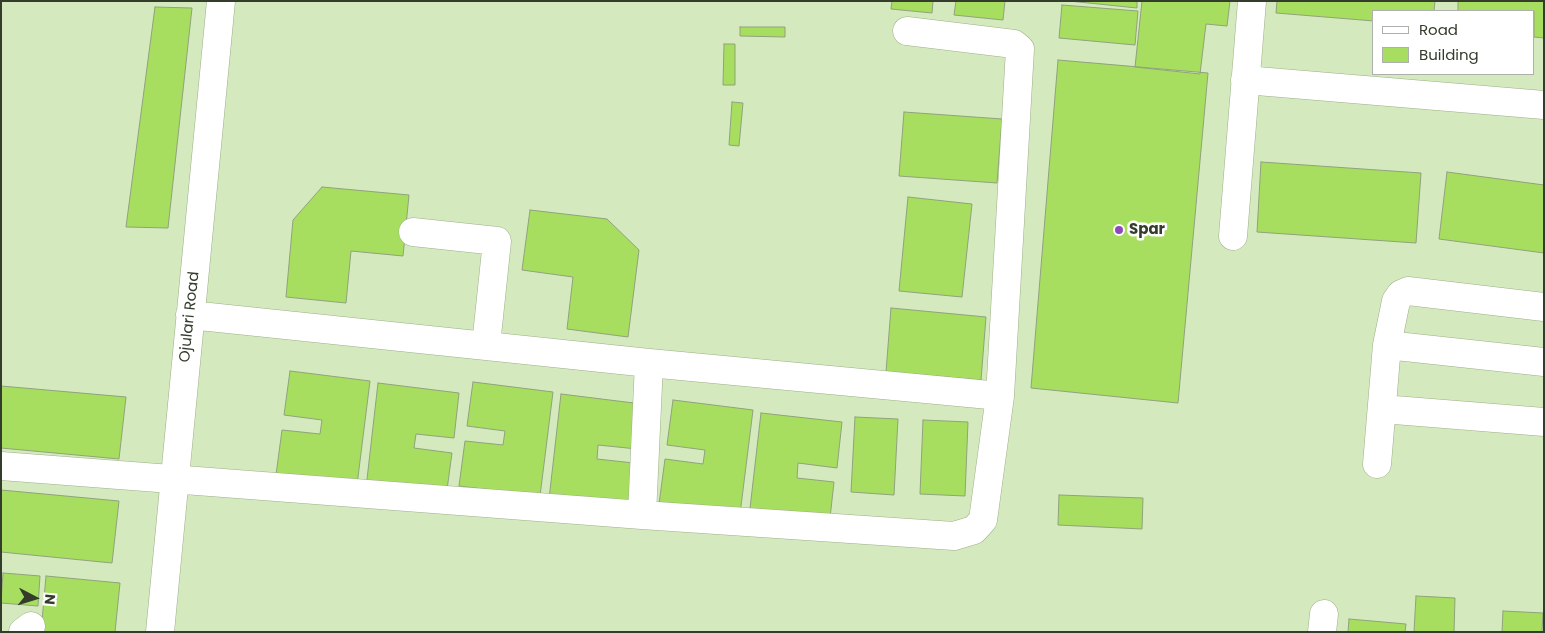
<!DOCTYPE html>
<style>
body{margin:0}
#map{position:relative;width:1545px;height:633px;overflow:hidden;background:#d5e9bf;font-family:Poppins,sans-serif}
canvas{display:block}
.frame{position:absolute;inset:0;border:2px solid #343c2c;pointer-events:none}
.legend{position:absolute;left:1372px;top:10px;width:162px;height:65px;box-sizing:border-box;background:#fff;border:1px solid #aeb1ab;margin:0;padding:6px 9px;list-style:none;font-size:15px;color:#343c2c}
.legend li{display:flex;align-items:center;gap:10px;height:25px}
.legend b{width:25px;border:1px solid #aeb1ab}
.north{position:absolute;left:10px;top:573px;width:50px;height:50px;-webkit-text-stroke:4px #fff;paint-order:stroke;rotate:95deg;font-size:14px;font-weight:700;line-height:20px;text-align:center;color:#343c2c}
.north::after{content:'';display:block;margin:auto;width:18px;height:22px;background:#343c2c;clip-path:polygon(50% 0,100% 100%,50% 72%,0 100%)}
</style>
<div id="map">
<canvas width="1545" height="633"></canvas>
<div class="frame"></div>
<ul class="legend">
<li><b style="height:6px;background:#fff"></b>Road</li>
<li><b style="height:14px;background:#a8de5f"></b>Building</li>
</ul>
<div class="north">N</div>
</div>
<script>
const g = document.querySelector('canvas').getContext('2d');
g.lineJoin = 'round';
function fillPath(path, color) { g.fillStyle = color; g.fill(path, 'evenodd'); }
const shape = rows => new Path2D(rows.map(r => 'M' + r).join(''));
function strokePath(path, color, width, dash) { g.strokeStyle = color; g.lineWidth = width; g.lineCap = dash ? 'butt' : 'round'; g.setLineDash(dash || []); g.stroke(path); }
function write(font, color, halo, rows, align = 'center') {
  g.font = font + ' Poppins,sans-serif'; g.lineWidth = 5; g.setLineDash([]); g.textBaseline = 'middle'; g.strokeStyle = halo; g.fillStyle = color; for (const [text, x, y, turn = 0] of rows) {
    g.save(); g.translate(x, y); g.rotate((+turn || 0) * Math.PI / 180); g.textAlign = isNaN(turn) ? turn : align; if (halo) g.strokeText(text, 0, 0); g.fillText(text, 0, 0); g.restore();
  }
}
const building = shape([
 [892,1,933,1,932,13,891,9,892,1],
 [956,1,1005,1,1003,20,954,15,956,1],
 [1069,1,1137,1,1137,8,1069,1],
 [1142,1,1230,1,1227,26,1206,24,1200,74,1135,67,1142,1],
 [1277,1,1435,1,1434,11,1374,11,1374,21,1276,13,1277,1],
 [1458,1,1544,1,1544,38,1534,37,1534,11,1458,11,1458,1],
 [1062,5,1138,11,1135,45,1059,38,1062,5],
 [155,7,192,8,168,228,126,227,155,7],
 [740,27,785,27,785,37,740,36,740,27],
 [724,44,735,44,735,85,723,85,724,44],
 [1058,60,1208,73,1178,403,1031,388,1058,60],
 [732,102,743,103,739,146,729,145,732,102],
 [904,112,1002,119,997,183,899,176,904,112],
 [1261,162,1421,173,1416,243,1257,232,1261,162],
 [1447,172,1544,185,1544,253,1439,239,1447,172],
 [322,187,409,195,403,256,351,251,346,303,286,297,293,220,322,187],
 [908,197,972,204,962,297,899,291,908,197],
 [530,210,607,219,639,250,628,337,567,329,573,277,522,270,530,210],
 [891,308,986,317,981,380,886,372,891,308],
 [290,371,370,381,357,485,276,475,282,430,320,434,322,420,284,415,290,371],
 [473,382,553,392,540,496,459,486,465,441,503,445,505,431,467,426,473,382],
 [378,383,459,393,454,438,416,434,414,448,452,453,446,497,366,488,378,383],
 [1,386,126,397,119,459,1,448,1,386],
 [561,394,642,404,637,449,598,445,597,459,634,463,629,508,549,499,561,394],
 [673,400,753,410,740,514,659,504,665,459,703,464,705,450,667,445,673,400],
 [761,413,842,422,837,468,798,463,797,478,834,482,829,527,749,517,761,413],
 [855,417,898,419,894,495,851,492,855,417],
 [923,420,968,422,965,496,920,494,923,420],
 [1,490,119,501,112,563,1,552,1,490],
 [1059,495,1143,498,1142,529,1058,525,1059,495],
 [3,573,40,576,38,606,1,603,3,573],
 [46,576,120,583,115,632,41,632,46,576],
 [1416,596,1455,598,1454,632,1414,632,1416,596],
 [1503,611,1543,613,1542,632,1502,632,1503,611],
 [1349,619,1406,624,1405,632,1348,632,1349,619]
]);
const minor = shape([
 [1245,80,1544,105],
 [413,232,497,241,486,345],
 [1233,236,1252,1],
 [190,315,649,363,1000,396,1020,49,1014,44,907,31],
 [1387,345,1544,362],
 [1382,409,1544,422],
 [1377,464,1387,345,1396,301,1401,294,1408,291,1544,307],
 [1,466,642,515,954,536,974,530,983,520,1000,396],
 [642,515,649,363],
 [23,632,31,626],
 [160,632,221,1],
 [1322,632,1324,614]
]);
const markers = [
 [1119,230,5,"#8d48bc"]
];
const poiNames = [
 ["Spar",1129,230]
];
const streetNames = [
 ["Ojulari Road",190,317,-84]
];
fillPath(building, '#a8de5f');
strokePath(building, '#8fa27b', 1);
strokePath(minor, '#9caf87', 29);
strokePath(minor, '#fff', 28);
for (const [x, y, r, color] of markers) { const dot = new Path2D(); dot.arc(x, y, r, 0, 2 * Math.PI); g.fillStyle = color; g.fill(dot); strokePath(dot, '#fff', 2); }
write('bold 15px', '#343c2c', '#fff', poiNames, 'left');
write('15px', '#343c2c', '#fff', streetNames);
</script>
